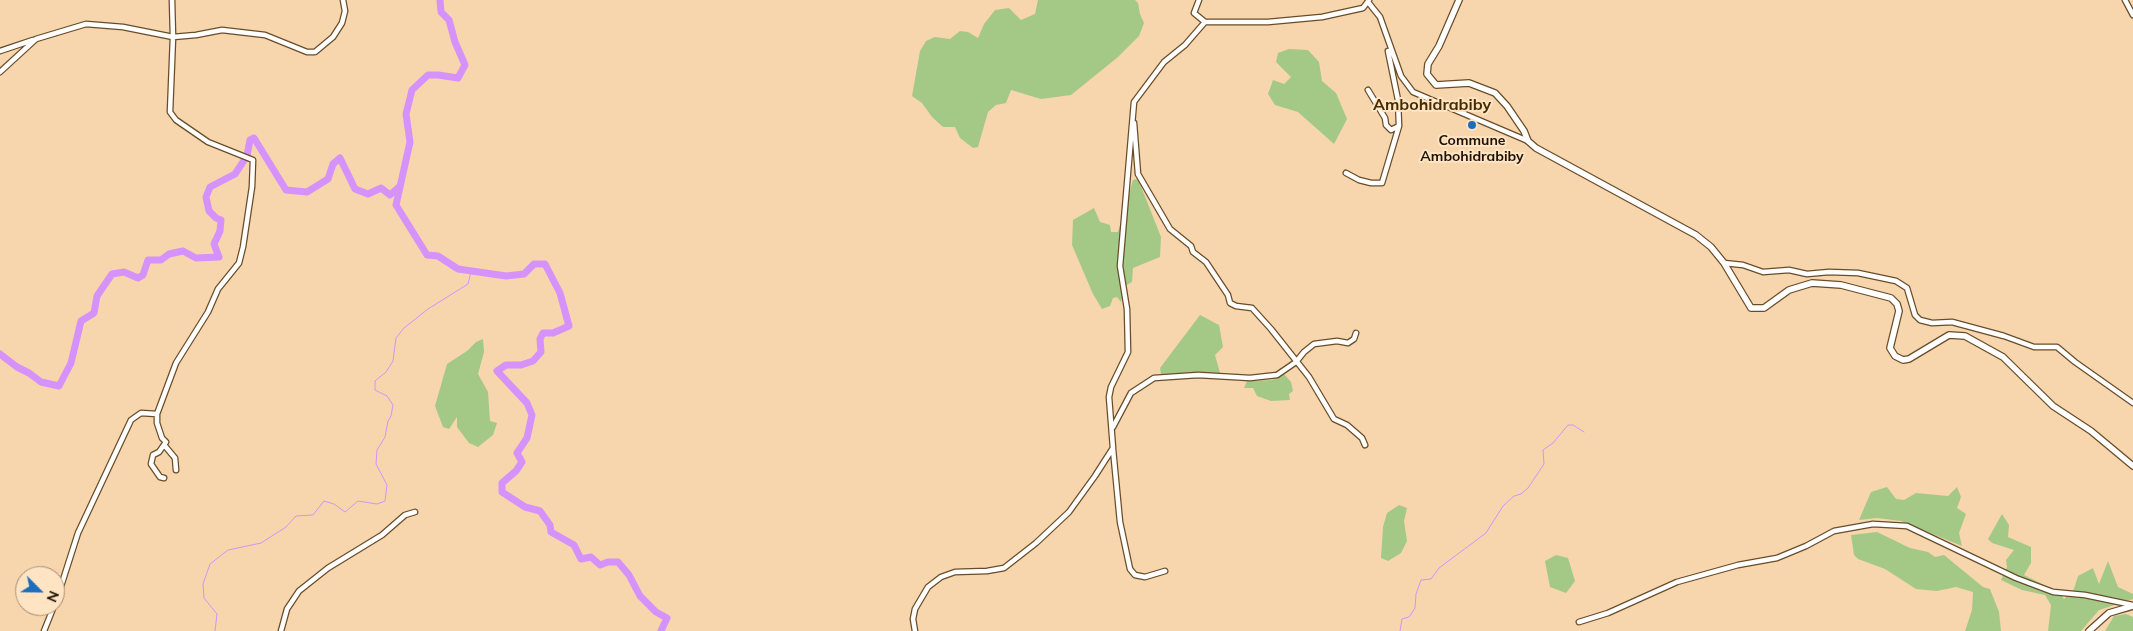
<!DOCTYPE html>
<style>
body{margin:0}
#map{position:relative;width:2133px;height:631px;overflow:hidden;background:#f7d5ad;font-family:Mulish,sans-serif}
canvas{display:block}
.north{position:absolute;left:15px;top:566px;width:50px;height:50px;box-sizing:border-box;background:#ffe4c3;border:1px solid #a59077;border-radius:50%;rotate:113deg;font-size:14px;font-weight:700;line-height:20px;text-align:center;color:#1d1204}
.north::after{content:'';display:block;margin:auto;width:18px;height:22px;background:#1c6ebc;clip-path:polygon(50% 0,100% 100%,50% 72%,0 100%)}
</style>
<div id="map">
<canvas width="2133" height="631"></canvas>
<div class="north">N</div>
</div>
<script>
const g = document.querySelector('canvas').getContext('2d');
g.lineJoin = 'round';
function fillPath(path, color) { g.fillStyle = color; g.fill(path, 'evenodd'); }
const shape = rows => new Path2D(rows.map(r => 'M' + r).join(''));
function strokePath(path, color, width, dash) { g.strokeStyle = color; g.lineWidth = width; g.lineCap = dash ? 'butt' : 'round'; g.setLineDash(dash || []); g.stroke(path); }
function write(font, color, halo, rows, align = 'center') {
  g.font = font + ' Mulish,sans-serif'; g.lineWidth = 4; g.setLineDash([]); g.textBaseline = 'middle'; g.strokeStyle = halo; g.fillStyle = color; for (const [text, x, y, turn = 0] of rows) {
    g.save(); g.translate(x, y); g.rotate((+turn || 0) * Math.PI / 180); g.textAlign = isNaN(turn) ? turn : align; if (halo) g.strokeText(text, 0, 0); g.fillText(text, 0, 0); g.restore();
  }
}
const green = shape([
 [1038,0,1135,0,1138,3,1140,14,1144,23,1139,36,1118,57,1071,95,1041,99,1011,90,1006,103,996,105,988,112,978,147,973,148,960,138,955,127,943,127,932,117,922,103,912,96,920,51,926,41,935,37,950,39,960,31,968,32,978,38,984,24,995,10,1009,8,1021,20,1035,14],
 [1289,49,1308,50,1319,62,1322,81,1336,93,1347,119,1334,144,1298,112,1275,105,1268,94,1273,80,1284,84,1291,77,1276,62,1278,53],
 [1138,179,1161,237,1160,257,1133,268,1132,282,1125,286,1121,302,1117,297,1113,298,1110,306,1102,309,1093,294,1072,245,1073,220,1094,208,1100,222,1110,225,1111,232,1118,232,1133,180],
 [1200,315,1219,325,1223,347,1215,355,1220,373,1161,374,1160,368],
 [483,339,484,352,478,374,488,392,490,421,497,423,493,435,478,447,469,443,457,427,457,417,449,429,443,427,435,406,447,364,467,351,476,342],
 [1284,374,1291,382,1293,391,1289,394,1290,400,1271,401,1257,396,1253,388,1244,388,1247,381,1272,380],
 [1887,487,1896,499,1904,500,1916,493,1948,496,1957,487,1961,497,1957,508,1966,514,1959,533,1962,546,1901,521,1877,518,1859,520,1871,492],
 [1399,505,1407,508,1404,521,1407,541,1401,553,1388,561,1381,558,1383,527,1387,513],
 [2002,514,2009,525,2008,537,2031,547,2031,563,2024,575,2058,592,2064,599,2074,589,2078,576,2093,568,2099,584,2108,561,2118,587,2133,594,2133,599,2099,610,2081,631,2048,631,2051,605,2045,595,2022,590,2001,580,2007,567,2006,560,2014,550,1992,543,1988,539],
 [1877,532,1910,548,1928,552,1935,557,1944,555,1983,587,1990,589,1999,612,2001,631,1965,631,1972,610,1973,592,1956,587,1937,591,1916,589,1885,569,1858,559,1854,555,1851,535],
 [1556,555,1568,558,1575,581,1566,593,1550,587,1545,561],
 [2126,614,2133,617,2133,631,2105,631,2114,616]
]);
const stream = shape([
 [215,631,217,614,204,598,203,584,210,564,228,550,261,543,286,527,296,516,313,515,324,501,334,504,345,512,358,501,377,504,385,501,387,485,376,464,377,450,385,437,388,421,391,416,393,405,387,396,375,390,375,381,386,372,393,361,396,338,404,328,428,309,468,284,471,272],
 [1400,631,1402,619,1409,617,1415,608,1416,594,1421,580,1431,579,1439,568,1486,533,1503,506,1514,496,1521,494,1528,488,1544,464,1543,450,1553,443,1568,425,1573,425,1584,432]
]);
const river = shape([
 [440,0,441,12,449,20,455,42,465,65,458,78,438,75,428,75,412,90,406,114,410,142,396,205,427,255,438,256,458,269,506,276,524,274,534,264,545,264,560,293,569,326,553,333,543,333,540,339,541,352,533,361,521,365,506,365,497,371,527,403,532,415,527,438,517,453,522,462,516,471,502,483,502,492,525,507,540,511,550,525,551,532,574,545,581,559,591,557,600,565,608,562,618,562,629,575,640,596,656,612,667,618,661,631],
 [0,354,17,367,29,373,41,382,59,386,71,363,81,321,94,313,97,296,112,274,124,272,138,278,143,275,148,260,161,260,169,254,183,251,196,258,219,257,214,244,220,231,221,220,216,218,209,211,206,197,210,187,235,174,247,156,250,140,254,138,286,190,307,192,328,179,333,164,340,158,355,189,368,194,381,188,390,195,399,187]
]);
const minor = shape([
 [1199,0,1194,13,1205,22],
 [2125,0,2133,15],
 [1368,2,1380,17,1401,76,1413,92,1528,141],
 [0,51,33,40],
 [0,72,36,39,86,24,123,27,173,37,196,35,222,30,265,35,307,52,315,52,333,37,342,23,345,11,343,0],
 [1368,90,1385,118,1386,125,1391,130,1399,126,1398,100,1388,51],
 [1134,123,1138,174,1170,229,1191,246,1193,252,1206,262,1228,295,1230,303,1236,306,1252,308,1271,329,1309,377,1334,419,1347,425,1362,438,1365,445],
 [1346,173,1359,180,1371,183,1382,183,1399,126],
 [1724,263,1743,265,1763,272,1789,270,1807,274,1829,272,1858,273,1896,281,1907,288,1915,315,1920,320,1932,323,1952,322,2004,336,2034,347,2057,347,2075,362,2133,403],
 [157,414,157,423,162,438,166,442,159,452,153,455,151,464,160,477,164,478],
 [1113,427,1131,393,1154,378,1198,375,1250,378,1277,375,1296,362,1304,352,1314,344,1337,341,1348,343,1354,339,1356,333],
 [165,446,175,458,176,470],
 [1113,449,1120,522,1130,569,1135,575,1145,577,1165,571],
 [55,605,78,533,131,420,141,413,157,414,176,363,208,312,218,289,239,263,243,247,252,187,253,160,208,142,176,120,170,112,173,37,172,0],
 [1579,622,1608,613,1677,582,1738,565,1777,558,1806,546,1834,531,1873,524,1907,526,2016,578,2053,592,2085,595,2133,605],
 [44,631,54,606],
 [281,631,287,609,299,591,328,568,382,535,405,515,415,512],
 [915,631,913,619,915,609,928,587,941,577,955,572,987,571,1004,568,1036,543,1069,512,1095,476,1113,448,1109,397,1111,387,1128,352,1127,309,1120,266,1134,102,1164,62,1185,45,1205,22,1268,22,1322,17,1363,8,1369,0]
]);
const major = shape([
 [1459,0,1439,46,1428,64,1427,74,1436,85,1469,83,1495,93,1507,106,1524,131,1528,141,1536,148,1696,235,1711,247,1724,263,1751,308,1764,308,1789,290,1812,283,1841,285,1891,298,1897,304,1899,311,1890,348,1895,356,1903,360,1909,359,1949,335,1965,336,2003,357,2053,406,2091,431,2133,466],
 [2089,631,2109,613,2133,606]
]);
const markers = [
 [1472,125,5,"#1c6ebc"]
];
const poiNames = [
 ["Commune",1472,141],
 ["Ambohidrabiby",1472,157]
];
const quarterNames = [
 ["Ambohidrabiby",1432,105]
];
fillPath(green, '#a4c987');
strokePath(stream, '#d592fb', 1);
strokePath(river, '#d592fb', 7);
strokePath(minor, '#694d28', 7);
strokePath(major, '#694d28', 8);
strokePath(minor, '#fff', 4.5);
strokePath(major, '#fff', 5.5);
for (const [x, y, r, color] of markers) { const dot = new Path2D(); dot.arc(x, y, r, 0, 2 * Math.PI); g.fillStyle = color; g.fill(dot); strokePath(dot, '#ffe4c3', 2); }
write('bold 14px', '#1d1204', '#ffe4c3', poiNames);
write('bold 16px', '#462c03', '#ffe4c3', quarterNames);
</script>
